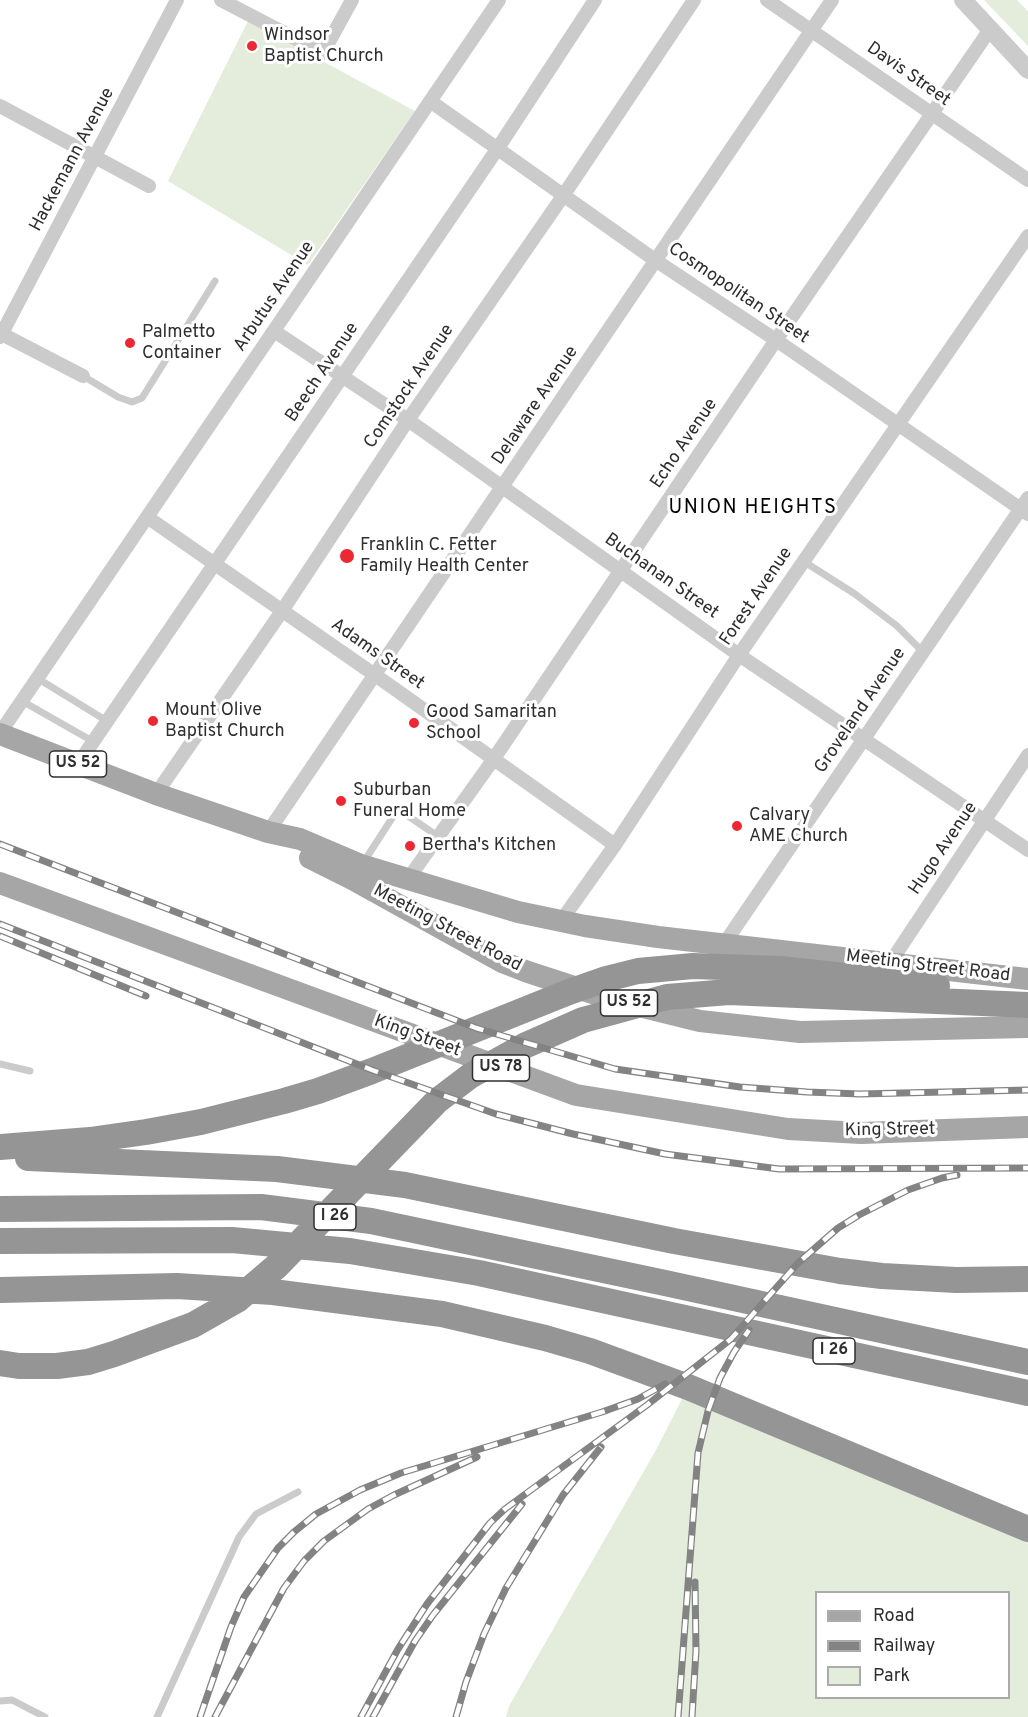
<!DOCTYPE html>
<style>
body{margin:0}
#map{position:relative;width:1028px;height:1717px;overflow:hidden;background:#fff;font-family:Overpass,sans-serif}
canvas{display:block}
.legend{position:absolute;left:815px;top:1591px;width:195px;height:108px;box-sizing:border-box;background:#fff;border:2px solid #ababab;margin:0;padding:8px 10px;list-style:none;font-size:18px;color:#2e2e2e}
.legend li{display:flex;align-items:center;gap:12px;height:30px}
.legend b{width:30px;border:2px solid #ababab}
</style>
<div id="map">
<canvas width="1028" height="1717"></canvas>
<ul class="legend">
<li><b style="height:8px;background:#a6a6a6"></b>Road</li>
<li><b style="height:8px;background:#838383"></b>Railway</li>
<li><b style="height:16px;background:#e4ecdb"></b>Park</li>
</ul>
</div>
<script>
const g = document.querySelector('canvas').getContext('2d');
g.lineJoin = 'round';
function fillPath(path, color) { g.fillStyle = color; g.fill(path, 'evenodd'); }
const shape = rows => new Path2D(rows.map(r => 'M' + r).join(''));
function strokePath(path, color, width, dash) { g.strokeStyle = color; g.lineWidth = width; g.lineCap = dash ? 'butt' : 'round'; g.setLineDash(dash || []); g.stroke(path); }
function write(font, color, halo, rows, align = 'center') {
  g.font = font + ' Overpass,sans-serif'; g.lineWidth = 6; g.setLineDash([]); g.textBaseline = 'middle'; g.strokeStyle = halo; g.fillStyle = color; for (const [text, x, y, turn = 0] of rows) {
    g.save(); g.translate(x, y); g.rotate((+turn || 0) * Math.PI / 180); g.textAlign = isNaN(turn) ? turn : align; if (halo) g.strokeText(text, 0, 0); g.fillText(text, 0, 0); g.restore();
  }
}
const green = shape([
 [984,0,1017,0,1028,11,1028,46],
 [248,21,415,111,308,265,168,181],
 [688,1387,1028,1529,1028,1717,506,1717,509,1706,656,1450],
 [816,1592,1008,1592,1008,1698,816,1698]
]);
const service = shape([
 [83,376,118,397,132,402,142,398,215,281],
 [803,561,855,594,897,626,923,652],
 [37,678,107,721],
 [22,701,94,742],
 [363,863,398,809,439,837],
 [0,1064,30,1071],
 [0,1701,12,1700,45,1717],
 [157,1717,239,1537,256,1514,298,1492]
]);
const minor = shape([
 [221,0,323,53,352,0],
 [767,0,1028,180],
 [430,101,655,260,776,340,1028,514],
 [0,106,149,186],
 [274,331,408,420,739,655,1028,850],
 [0,333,83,376],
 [0,337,177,0],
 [147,517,375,675,615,845],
 [0,733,499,0],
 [78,764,498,148,595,0],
 [156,794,282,611,408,420,563,196,694,0],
 [268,832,832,0],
 [408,879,493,760,776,340,991,28],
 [561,921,615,845,739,655,1028,236],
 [724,944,1028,498],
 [890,963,1028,755]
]);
const tertiary = shape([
 [963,0,1028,70]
]);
const primary = shape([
 [0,734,156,794,268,832,300,839,361,865,518,912,585,926,658,937,1028,979],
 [310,858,352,879,502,962,528,972,611,999,700,1021,800,1032,1028,1027],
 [0,883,576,1095,788,1129,861,1133,1028,1127]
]);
const motorway = shape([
 [0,1147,90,1140,146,1132,201,1122,284,1101,318,1091,372,1071,569,992,606,979,638,971,693,966,781,969,937,986],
 [28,1158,277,1169,405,1185,674,1241,840,1271,882,1276,956,1280,1028,1279],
 [0,1209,261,1207,371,1221,665,1283,1028,1362],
 [0,1241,232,1240,350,1251,479,1273,1028,1393],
 [0,1290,177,1286,273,1292,442,1314,545,1338,590,1351,688,1387,1028,1529],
 [0,1363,19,1366,57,1366,88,1362,114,1354,193,1325,237,1300,278,1265,437,1101,470,1076,524,1046,583,1020,667,997,729,992,1028,1005]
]);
const rail = shape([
 [0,844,476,1028,615,1069,740,1087,807,1092,860,1094,1028,1090],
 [0,924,372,1070,496,1114,573,1134,665,1154,779,1169,1028,1168],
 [0,936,146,996],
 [200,1717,231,1627,244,1597,278,1548,294,1532,316,1514,360,1490,401,1473,602,1412,638,1399,665,1384],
 [215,1717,284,1588,304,1561,324,1541,368,1509,394,1495,477,1457],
 [361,1717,398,1649,427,1604,490,1523,505,1509,647,1405,731,1339,798,1263,838,1228,859,1215,908,1190,942,1178,957,1175],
 [373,1717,415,1641,433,1615,522,1504],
 [456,1717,466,1682,484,1634,506,1588,563,1495,601,1447],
 [678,1717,698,1453,708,1411,720,1378,734,1352,749,1330],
 [692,1717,696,1651,695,1582]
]);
const markers = [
 [252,46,6,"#ed2833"],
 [130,343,6,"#ed2833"],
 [347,556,8,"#ed2833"],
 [153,721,6,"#ed2833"],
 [414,723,6,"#ed2833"],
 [341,801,6,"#ed2833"],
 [737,826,6,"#ed2833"],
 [410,846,6,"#ed2833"]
];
const shields = [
 [78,764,57],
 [629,1003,57],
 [501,1068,57],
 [335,1217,42],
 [834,1351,42]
];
const shieldNames = [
 ["US 52",78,764],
 ["US 52",629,1003],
 ["US 78",501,1068],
 ["I 26",335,1217],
 ["I 26",834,1351]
];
const poiNames = [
 ["Windsor",264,36],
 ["Baptist Church",264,57],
 ["Palmetto",142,333],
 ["Container",142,354],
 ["Franklin C. Fetter",360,546],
 ["Family Health Center",360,567],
 ["Mount Olive",165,711],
 ["Baptist Church",165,732],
 ["Good Samaritan",426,713],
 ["School",426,734],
 ["Suburban",353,791],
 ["Funeral Home",353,812],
 ["Calvary",749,816],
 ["AME Church",749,837],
 ["Bertha's Kitchen",422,846]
];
const streetNames = [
 ["Davis Street",908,75,35],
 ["Hackemann Avenue",73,160,-62],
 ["Cosmopolitan Street",738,294,34],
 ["Arbutus Avenue",275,297,-56],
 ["Beech Avenue",323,373,-56],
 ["Comstock Avenue",410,387,-56],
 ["Delaware Avenue",536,406,-56],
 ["Echo Avenue",685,444,-56],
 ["Buchanan Street",661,577,35],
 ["Forest Avenue",757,597,-56],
 ["Adams Street",377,655,35],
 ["Groveland Avenue",861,711,-56],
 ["Hugo Avenue",944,849,-56],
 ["Meeting Street Road",447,929,28],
 ["Meeting Street Road",928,967,7],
 ["King Street",417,1037,20],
 ["King Street",890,1131,-1]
];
const neighbourhoodNames = [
 ["UNION HEIGHTS",753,509]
];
fillPath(green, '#e4ecdb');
strokePath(service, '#cbcbcb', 7);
strokePath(minor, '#cbcbcb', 14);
strokePath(tertiary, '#cbcbcb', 18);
strokePath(primary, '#a6a6a6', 22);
strokePath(motorway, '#959595', 26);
strokePath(rail, '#838383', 7);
strokePath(rail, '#fff', 4.5, [14]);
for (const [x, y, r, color] of markers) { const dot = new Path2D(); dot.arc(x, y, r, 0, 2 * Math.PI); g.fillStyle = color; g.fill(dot); strokePath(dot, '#fff', 2); }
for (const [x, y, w] of shields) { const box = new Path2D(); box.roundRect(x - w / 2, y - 13, w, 26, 4.5); g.fillStyle = '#fff'; g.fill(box); strokePath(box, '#2e2e2e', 1.5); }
write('bold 16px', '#2e2e2e', null, shieldNames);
write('18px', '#2e2e2e', '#fff', poiNames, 'left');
write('18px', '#2e2e2e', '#fff', streetNames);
g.letterSpacing = '1.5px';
write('20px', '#000', '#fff', neighbourhoodNames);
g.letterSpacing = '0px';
</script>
